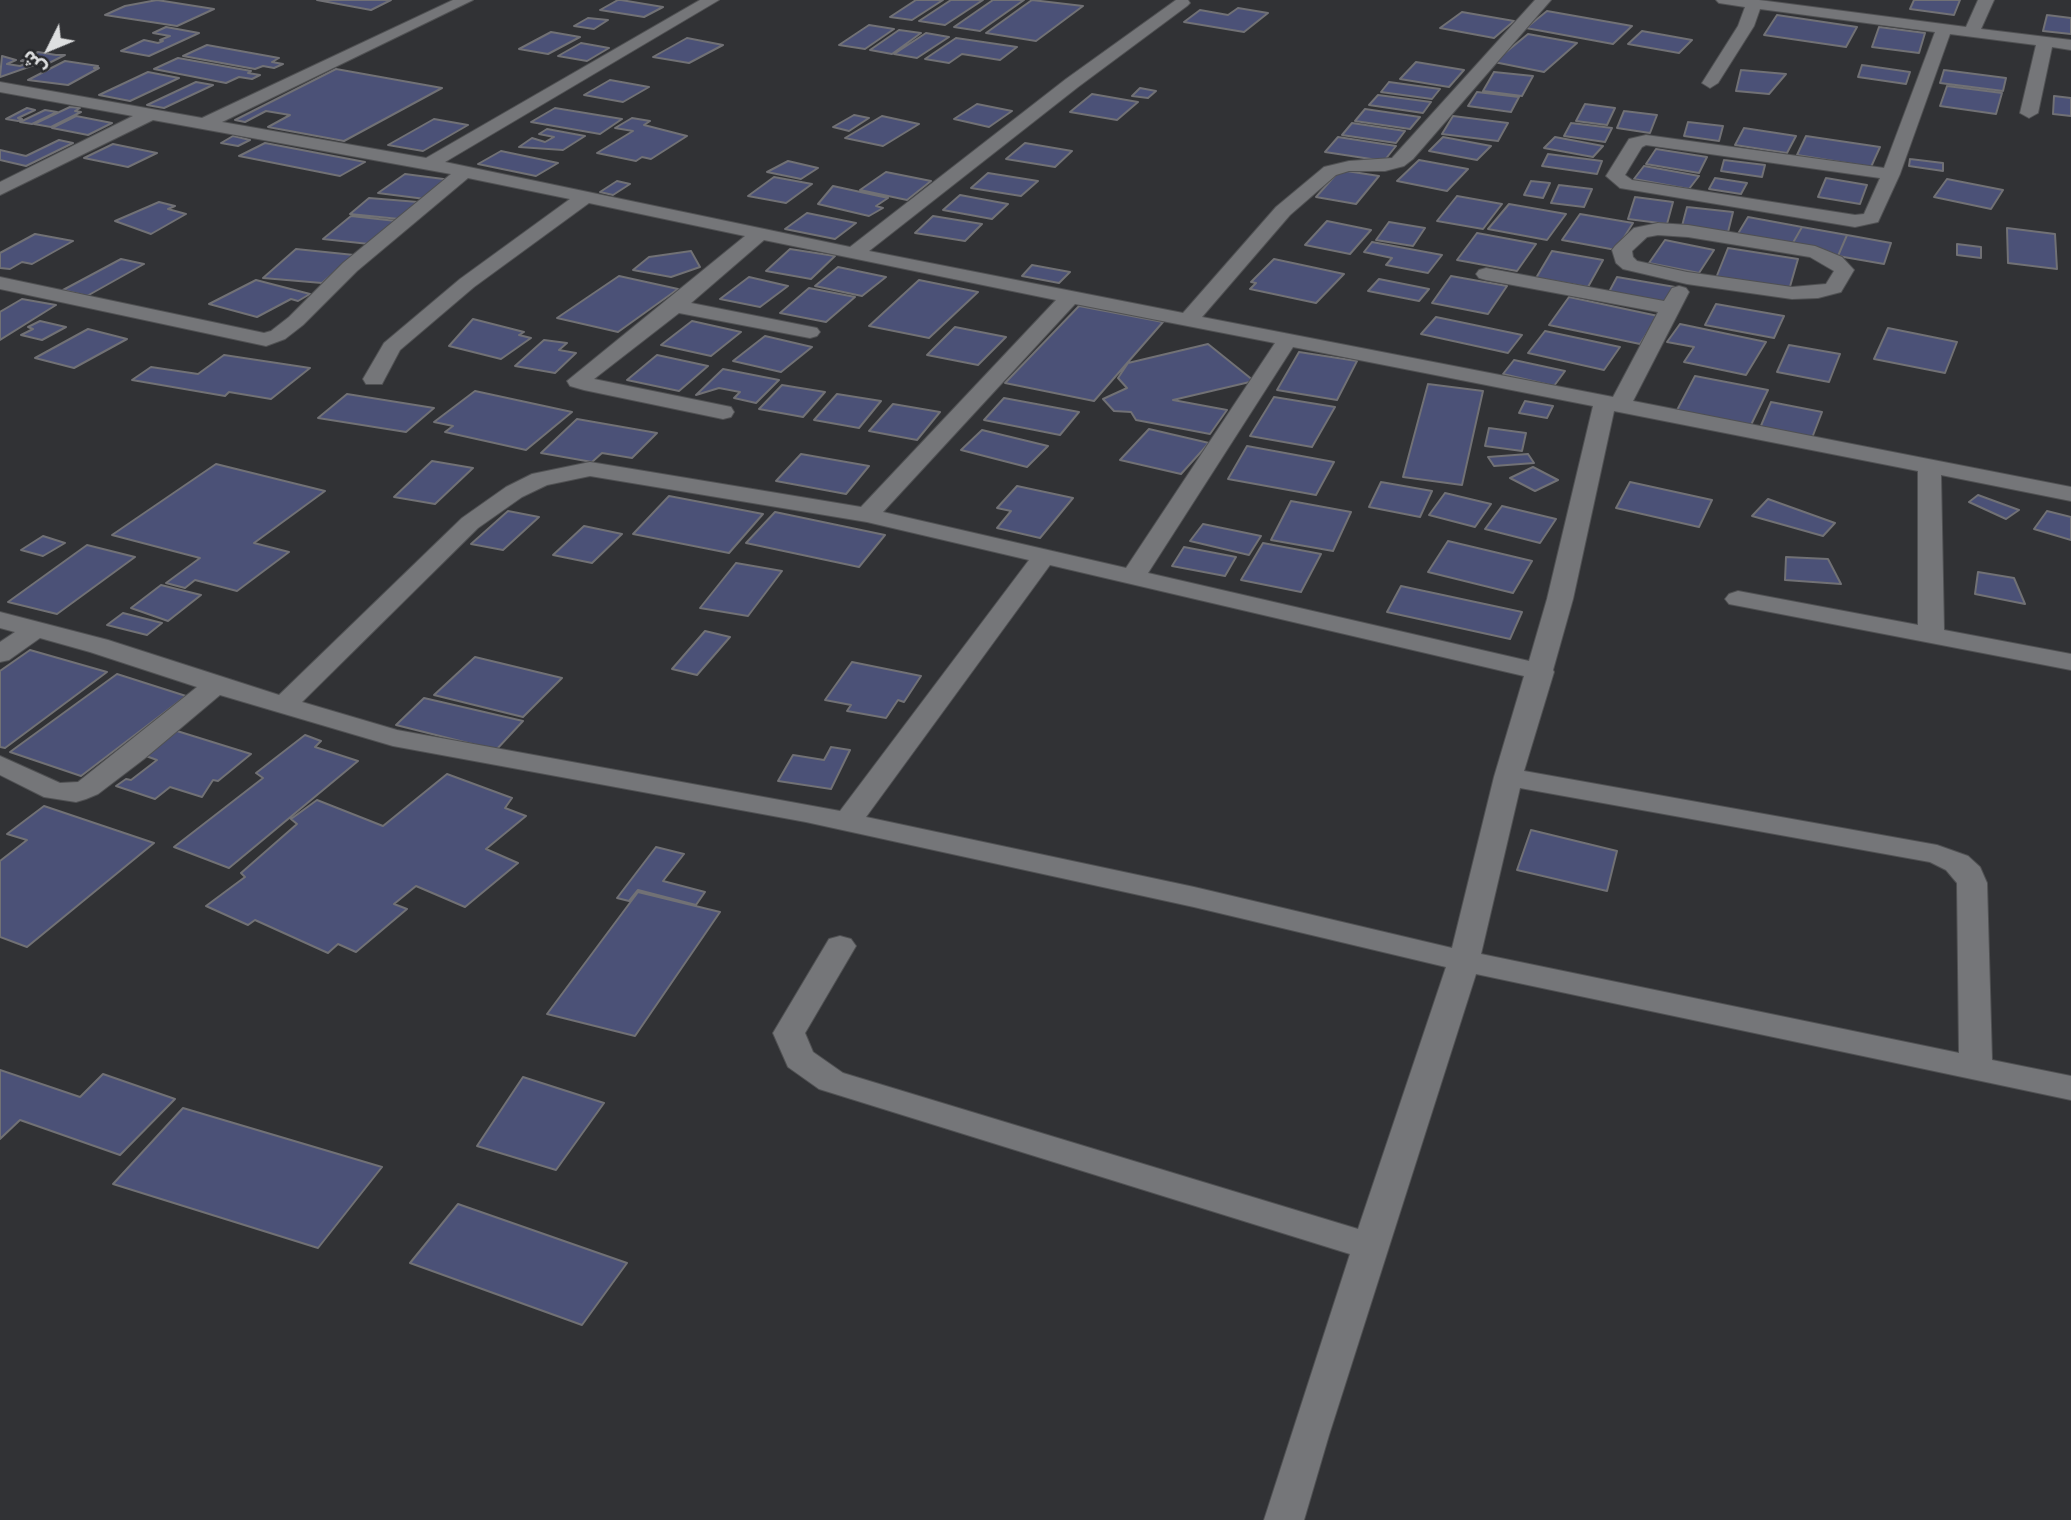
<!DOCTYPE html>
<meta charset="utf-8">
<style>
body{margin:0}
#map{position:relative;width:2071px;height:1520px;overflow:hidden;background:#313235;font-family:"Open Sans","Noto Sans Arabic",sans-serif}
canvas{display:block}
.north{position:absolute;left:14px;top:14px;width:70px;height:70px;-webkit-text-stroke:5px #27282b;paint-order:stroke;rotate:227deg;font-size:19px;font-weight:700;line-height:28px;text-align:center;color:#dedfe0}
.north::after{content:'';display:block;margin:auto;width:24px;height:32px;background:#dedfe0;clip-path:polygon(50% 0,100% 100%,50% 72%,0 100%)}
</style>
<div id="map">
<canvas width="2071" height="1520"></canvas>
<div class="north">ش</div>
</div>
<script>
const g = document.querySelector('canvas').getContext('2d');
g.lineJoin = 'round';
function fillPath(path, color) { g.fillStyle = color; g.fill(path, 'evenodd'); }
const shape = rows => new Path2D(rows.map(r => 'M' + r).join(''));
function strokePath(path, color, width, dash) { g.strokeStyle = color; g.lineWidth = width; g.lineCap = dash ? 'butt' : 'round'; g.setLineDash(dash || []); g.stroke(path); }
const building = shape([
 [157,0,214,9,177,26,105,15,125,6,157,0],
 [317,0,391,0,371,10,317,0],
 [618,0,621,0,663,7,644,17,600,10,618,0],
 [916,0,943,0,912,20,890,17,916,0],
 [951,0,983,0,945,25,919,21,951,0],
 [993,0,1024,0,980,31,954,27,993,0],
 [1032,0,1083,6,1036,41,986,33,1032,0],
 [1914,0,1960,0,1954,15,1910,9,1914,0],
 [1238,8,1268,13,1244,32,1184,22,1200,10,1228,15,1238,8],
 [1547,11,1632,26,1613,44,1526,28,1547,11],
 [1462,12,1514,21,1494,38,1440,28,1462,12],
 [1777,15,1857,27,1846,47,1764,35,1777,15],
 [2047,15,2071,18,2071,34,2043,31,2047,15],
 [588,18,608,20,594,29,574,26,588,18],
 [869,25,894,29,865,49,839,45,869,25],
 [166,27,199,33,149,56,121,51,144,40,158,43,163,41,160,40,170,36,153,33,166,27],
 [1879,27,1925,33,1919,53,1872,47,1879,27],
 [899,30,921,33,892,54,870,50,899,30],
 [1642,31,1692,40,1679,53,1628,44,1642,31],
 [551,32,580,37,548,54,519,49,551,32],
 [926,33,949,37,917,58,894,54,926,33],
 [1528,34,1577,43,1544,72,1494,62,1528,34],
 [687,38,723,45,689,63,653,57,687,38],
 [956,38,1017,47,1000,60,962,54,949,63,925,59,956,38],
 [581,43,609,48,587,61,558,56,581,43],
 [207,45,279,58,272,62,283,64,274,68,263,66,255,69,183,56,207,45],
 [38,52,56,55,65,55,49,63,21,61,38,52],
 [2,56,16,60,7,64,20,66,32,61,43,62,0,77,2,56],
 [178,58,251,71,248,73,260,75,252,79,239,77,226,83,154,69,178,58],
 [65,61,98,66,94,68,99,68,68,85,28,80,65,61],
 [1416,62,1464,70,1449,87,1400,79,1416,62],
 [1862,65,1910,72,1906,84,1858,77,1862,65],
 [336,69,442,88,344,141,268,127,290,115,266,111,245,122,235,120,336,69],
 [1741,70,1786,74,1769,94,1736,91,1741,70],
 [1944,70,2006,78,2003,91,1940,83,1944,70],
 [148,72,179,78,130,101,99,95,148,72],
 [1494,72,1533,76,1522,96,1483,91,1494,72],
 [610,80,649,87,623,102,584,95,610,80],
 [196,82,213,85,164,108,147,105,196,82],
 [1389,82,1440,89,1432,99,1381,92,1389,82],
 [1947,86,2002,93,1996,114,1940,106,1947,86],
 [1140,88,1156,91,1148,98,1132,96,1140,88],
 [1477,92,1519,97,1511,112,1468,106,1477,92],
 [1092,94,1138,102,1117,120,1070,112,1092,94],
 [1378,95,1431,102,1423,113,1369,105,1378,95],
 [2054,96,2071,98,2071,116,2053,114,2054,96],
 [977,104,1012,111,989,127,954,119,977,104],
 [1585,104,1615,108,1607,125,1576,121,1585,104],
 [70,107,80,108,75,111,81,112,51,127,34,124,70,107],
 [27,108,35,110,18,118,22,119,18,121,6,119,27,108],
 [555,108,622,119,600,134,531,122,555,108],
 [1365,109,1420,117,1410,129,1355,121,1365,109],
 [45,110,57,112,32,124,20,122,45,110],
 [1624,111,1657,115,1650,133,1617,128,1624,111],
 [854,115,869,118,849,131,833,127,854,115],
 [76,116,112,123,88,135,52,128,76,116],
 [882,116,919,124,883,146,845,138,882,116],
 [1453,116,1508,123,1498,141,1442,134,1453,116],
 [632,118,650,121,644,125,687,136,651,159,642,157,636,161,597,153,633,131,615,128,632,118],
 [434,119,468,125,423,151,388,145,434,119],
 [1688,122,1723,126,1719,141,1684,136,1688,122],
 [1352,123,1405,131,1396,143,1342,135,1352,123],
 [1571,123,1612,128,1605,142,1564,136,1571,123],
 [1744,128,1796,136,1787,153,1735,145,1744,128],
 [547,129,585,136,563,150,519,147,532,138,545,142,554,137,539,134,547,129],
 [233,136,250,140,238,146,221,143,233,136],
 [1806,136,1880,147,1871,167,1797,155,1806,136],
 [1338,137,1396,146,1384,161,1325,152,1338,137],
 [1443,137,1491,146,1477,160,1429,151,1443,137],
 [1555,137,1603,146,1593,157,1544,148,1555,137],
 [59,140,73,143,26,166,0,160,0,150,26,156,59,140],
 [265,143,365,162,340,176,239,156,265,143],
 [1025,143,1072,151,1055,167,1006,159,1025,143],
 [113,144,157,153,128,167,84,158,113,144],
 [1656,149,1707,157,1699,173,1646,164,1656,149],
 [501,151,558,163,536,176,478,164,501,151],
 [1548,154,1602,161,1597,174,1542,166,1548,154],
 [1910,159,1943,163,1943,171,1909,166,1910,159],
 [1419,160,1468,169,1447,191,1397,181,1419,160],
 [1724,160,1765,165,1762,177,1721,171,1724,160],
 [788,161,818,168,801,179,767,172,788,161],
 [1644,166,1699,176,1689,189,1634,179,1644,166],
 [1340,170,1379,176,1356,204,1316,197,1340,170],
 [886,172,931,181,907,200,860,190,886,172],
 [988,173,1038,181,1021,196,971,188,988,173],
 [405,174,451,180,425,199,378,193,405,174],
 [774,177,812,184,786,203,748,196,774,177],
 [1715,178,1747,183,1741,194,1709,189,1715,178],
 [1826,178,1867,185,1860,204,1818,197,1826,178],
 [1947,179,2003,190,1991,209,1934,197,1947,179],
 [617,181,630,184,613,195,600,192,617,181],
 [1531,181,1550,183,1543,198,1524,195,1531,181],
 [1559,185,1592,189,1584,207,1551,203,1559,185],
 [833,186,888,198,876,206,883,208,869,216,818,204,833,186],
 [960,195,1008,204,992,219,943,210,960,195],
 [1457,196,1502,204,1483,229,1437,221,1457,196],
 [1635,197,1673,202,1667,224,1628,219,1635,197],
 [369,198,418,202,399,219,350,214,369,198],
 [159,202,175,206,168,209,186,214,151,234,115,221,159,202],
 [1509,204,1566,214,1547,240,1488,229,1509,204],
 [1687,207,1733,212,1728,232,1682,226,1687,207],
 [807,213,856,223,835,239,785,229,807,213],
 [1580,214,1633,223,1616,250,1562,240,1580,214],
 [351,216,396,221,369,244,323,239,351,216],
 [933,216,982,224,965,241,915,233,933,216],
 [1748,217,1802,227,1790,248,1736,237,1748,217],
 [1327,221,1371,230,1350,254,1305,245,1327,221],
 [1389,222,1425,228,1413,246,1376,240,1389,222],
 [1802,227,1847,235,1838,256,1790,248,1802,227],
 [2007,228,2055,234,2057,269,2008,263,2007,228],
 [1477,233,1536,244,1517,271,1457,260,1477,233],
 [35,234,73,241,32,264,22,262,10,269,0,268,0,253,35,234],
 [1847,235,1891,243,1884,264,1838,256,1847,235],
 [1665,240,1714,250,1699,273,1649,263,1665,240],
 [1372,242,1442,255,1428,273,1386,265,1392,258,1364,252,1372,242],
 [1957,244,1981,247,1981,258,1957,255,1957,244],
 [1728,248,1798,259,1789,290,1716,278,1728,248],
 [296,249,354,255,322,283,263,278,296,249],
 [790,249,835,256,811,279,766,271,790,249],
 [691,251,700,267,671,277,633,270,649,257,691,251],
 [1552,251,1603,260,1588,287,1536,278,1552,251],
 [121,259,144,264,87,296,63,290,121,259],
 [1274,259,1344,274,1316,303,1250,289,1256,283,1251,282,1274,259],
 [1032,265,1070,272,1059,283,1022,276,1032,265],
 [838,267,886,277,862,296,815,286,838,267],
 [619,276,678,289,618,332,557,318,619,276],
 [1451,276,1507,286,1488,314,1432,303,1451,276],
 [749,277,788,286,760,307,720,299,749,277],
 [1617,277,1675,287,1667,303,1609,292,1617,277],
 [1379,279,1429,289,1419,301,1368,291,1379,279],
 [256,280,310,294,298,301,291,299,257,317,209,304,256,280],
 [919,280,978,292,929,338,869,326,919,280],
 [809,288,855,297,826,322,780,313,809,288],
 [1569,297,1658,316,1640,344,1549,325,1569,297],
 [22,299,56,305,0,340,0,312,22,299],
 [1716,304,1784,316,1774,338,1705,325,1716,304],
 [1079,306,1163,322,1094,401,1005,383,1079,306],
 [1436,317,1522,335,1508,353,1421,334,1436,317],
 [473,319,524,332,519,335,531,338,501,359,449,346,473,319],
 [40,321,66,327,42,340,21,335,33,329,28,327,40,321],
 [692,321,741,332,711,356,661,345,692,321],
 [1680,324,1766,342,1746,375,1684,362,1694,347,1667,342,1680,324],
 [955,327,1006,337,978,365,927,355,955,327],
 [1888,328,1957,342,1945,373,1874,359,1888,328],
 [88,329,127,339,74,368,35,358,88,329],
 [1545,331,1620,347,1604,370,1528,353,1545,331],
 [765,336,812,347,781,372,733,361,765,336],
 [544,340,567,343,559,350,576,353,555,373,515,366,544,340],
 [1208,344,1254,381,1173,400,1227,410,1210,434,1136,420,1131,412,1114,411,1103,399,1127,388,1118,378,1128,363,1208,344],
 [1789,345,1840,354,1829,382,1777,372,1789,345],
 [1299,352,1357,361,1337,400,1277,390,1299,352],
 [224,355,310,368,271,399,229,392,225,396,132,380,151,367,198,374,224,355],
 [657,355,708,366,679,391,627,380,657,355],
 [1514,360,1565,371,1554,386,1503,374,1514,360],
 [723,369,779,380,756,403,734,398,740,392,719,388,696,395,723,369],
 [1695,376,1768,390,1749,429,1675,414,1695,376],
 [1428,384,1483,391,1462,485,1403,477,1428,384],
 [782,385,825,392,803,417,759,409,782,385],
 [475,391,572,412,526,450,445,432,453,426,434,422,475,391],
 [347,394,434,408,406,432,318,418,347,394],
 [837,394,881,401,859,428,814,420,837,394],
 [1274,397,1335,407,1312,447,1250,436,1274,397],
 [1004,398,1079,412,1060,435,984,420,1004,398],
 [1525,401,1553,406,1547,418,1519,413,1525,401],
 [1771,402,1822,412,1812,438,1760,428,1771,402],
 [893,404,940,412,917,440,869,431,893,404],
 [577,419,657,433,632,458,602,453,592,462,541,453,577,419],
 [1489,428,1526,433,1522,451,1485,446,1489,428],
 [1149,429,1209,443,1181,474,1120,460,1149,429],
 [982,430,1048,446,1027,467,961,450,982,430],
 [1247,446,1334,462,1316,495,1228,479,1247,446],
 [801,454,869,466,846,494,776,481,801,454],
 [1528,454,1534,463,1494,466,1488,457,1528,454],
 [432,461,473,468,435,504,394,497,432,461],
 [216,464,325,491,254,543,289,552,237,591,195,580,185,588,166,583,200,558,112,535,216,464],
 [1533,467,1558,480,1535,491,1510,478,1533,467],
 [1381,482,1432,491,1420,517,1369,507,1381,482],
 [1630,482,1712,500,1699,527,1616,508,1630,482],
 [1017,486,1073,498,1040,538,997,528,1011,511,997,508,1017,486],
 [1445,493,1491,504,1475,527,1429,515,1445,493],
 [1978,495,2019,510,2006,519,1969,502,1978,495],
 [669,496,763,514,729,553,633,534,669,496],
 [1768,499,1835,523,1823,536,1752,516,1768,499],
 [1291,501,1351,512,1333,551,1271,540,1291,501],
 [1502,506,1556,519,1540,543,1485,529,1502,506],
 [508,511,539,517,503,550,471,544,508,511],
 [2047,511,2071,517,2071,540,2034,529,2047,511],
 [775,512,885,535,859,567,746,543,775,512],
 [1203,524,1261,536,1249,555,1190,541,1203,524],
 [584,526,622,534,592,563,553,555,584,526],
 [43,536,65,543,43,556,21,550,43,536],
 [1448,541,1532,561,1513,593,1428,572,1448,541],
 [1263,543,1321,554,1301,592,1241,580,1263,543],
 [87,545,135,557,57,614,8,602,87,545],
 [1184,547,1236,557,1225,576,1172,566,1184,547],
 [1786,557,1828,559,1841,584,1785,580,1786,557],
 [736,563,782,571,748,616,700,608,736,563],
 [1978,572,2014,578,2025,604,1975,594,1978,572],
 [161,585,201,595,168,621,131,608,161,585],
 [1401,586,1522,612,1510,639,1387,612,1401,586],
 [123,613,162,623,147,635,107,625,123,613],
 [705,631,730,637,697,675,672,669,705,631],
 [30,650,107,672,5,748,0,747,0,671,30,650],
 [475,657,562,678,523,717,434,695,475,657],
 [852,662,921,676,904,702,898,700,886,718,847,711,851,705,825,700,852,662],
 [117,674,186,696,81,776,10,752,117,674],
 [424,698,523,721,496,750,396,725,424,698],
 [177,731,251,754,218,781,213,780,202,797,170,787,155,799,116,786,126,779,131,780,157,760,146,756,177,731],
 [305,735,321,741,315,747,358,761,229,868,174,847,263,778,256,773,305,735],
 [831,747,850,750,831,789,778,781,793,755,824,760,831,747],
 [447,774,512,798,505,808,526,816,486,849,518,863,465,907,416,886,394,904,407,909,356,952,338,944,328,953,255,920,248,925,206,906,245,877,241,873,297,824,291,819,317,800,383,826,447,774],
 [44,806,154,843,27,947,0,937,0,861,27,840,7,834,44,806],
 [1531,830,1617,851,1607,891,1517,870,1531,830],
 [656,847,684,854,663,881,705,892,696,905,638,890,629,901,617,898,656,847],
 [638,892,720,912,635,1036,547,1014,638,892],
 [0,1070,80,1097,103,1074,175,1099,120,1155,20,1120,0,1139,0,1070],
 [523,1077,604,1103,556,1170,477,1146,523,1077],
 [183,1108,382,1167,318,1248,113,1184,183,1108],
 [458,1204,627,1263,582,1325,410,1263,458,1204]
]);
const minor = shape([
 [453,0,473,0,222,122,426,158,700,0,719,0,445,162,850,247,1066,79,1176,0,1188,0,1190,3,1187,6,1078,87,869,251,1183,313,1276,207,1324,167,1349,161,1392,158,1535,0,1551,0,1413,159,1404,166,1385,171,1349,171,1336,175,1290,215,1202,317,1613,397,1658,312,1486,280,1479,278,1476,274,1479,270,1486,268,1664,301,1672,288,1679,286,1686,288,1689,292,1633,401,2071,487,2071,501,1941,475,1944,630,2071,654,2071,670,1729,604,1725,599,1729,594,1738,591,1918,625,1918,471,1614,411,1573,599,1553,670,1554,672,1524,771,1937,845,1968,856,1980,867,1987,883,1992,1060,2071,1076,2071,1100,1476,974,1329,1435,1304,1520,1264,1520,1350,1254,819,1089,788,1067,773,1033,829,939,840,936,851,939,856,946,805,1033,813,1052,843,1073,1358,1229,1446,967,1194,907,806,822,393,746,220,695,144,759,98,794,86,799,76,802,44,797,0,775,0,756,60,783,78,782,197,687,90,652,40,638,9,660,0,662,0,642,15,632,0,628,0,612,108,640,279,695,462,518,506,487,532,474,590,462,861,507,1056,300,764,240,691,303,817,328,820,332,817,336,810,338,679,313,594,379,731,407,734,412,731,417,723,419,584,390,570,386,567,381,745,236,589,203,474,287,400,350,382,384,366,384,363,379,384,343,460,279,570,199,468,178,357,271,303,325,285,339,266,346,0,289,0,277,264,333,271,331,289,317,343,263,451,174,153,120,0,195,0,182,133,116,0,92,0,82,202,118,453,0],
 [1075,304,1275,343,1126,568,883,512,1075,304],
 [1293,347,1593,406,1547,599,1529,661,1148,573,1293,347],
 [590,476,867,522,1029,560,840,811,397,730,302,702,478,528,522,497,547,485,590,476],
 [1050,565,1524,676,1494,777,1452,948,1194,887,866,817,1050,565],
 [1520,788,1930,862,1946,870,1957,883,1959,1053,1481,954,1520,788],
 [1716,0,1759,0,1966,27,1978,0,1994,0,1981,29,2071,40,2071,50,2052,47,2038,113,2029,118,2020,113,2036,45,1950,34,1900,174,1878,222,1855,227,1620,188,1606,176,1629,139,1646,135,1884,168,1935,32,1760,9,1754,26,1718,83,1710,88,1702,83,1738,26,1745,7,1719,3,1716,0],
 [1646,145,1880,178,1864,214,1855,215,1632,180,1625,175,1642,147,1646,145],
 [1658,223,1688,225,1815,246,1842,257,1854,270,1841,292,1818,298,1792,299,1687,284,1623,269,1616,263,1612,250,1615,246,1634,228,1658,223],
 [1658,235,1688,237,1810,257,1834,271,1826,284,1792,287,1687,272,1637,261,1633,257,1632,251,1647,237,1658,235]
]);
fillPath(building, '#4b5177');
strokePath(building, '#717175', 2);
strokePath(minor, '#505153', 2);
fillPath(minor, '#757679');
</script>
